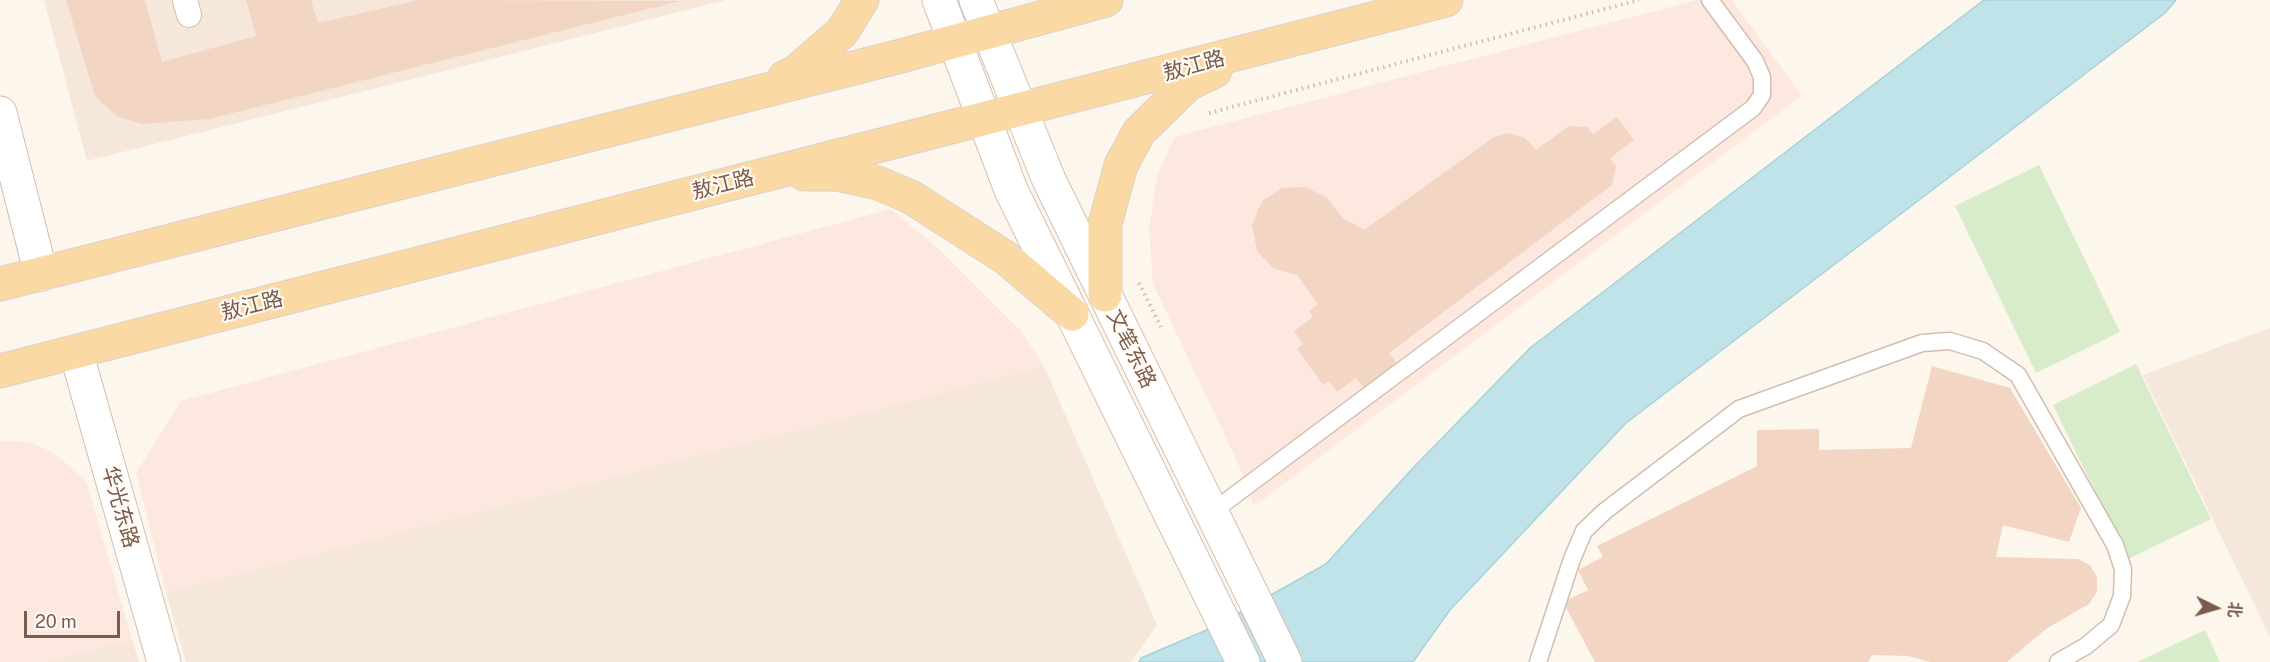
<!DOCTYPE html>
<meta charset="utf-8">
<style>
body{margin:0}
#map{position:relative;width:2270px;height:662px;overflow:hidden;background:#fdf6ec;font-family:"Public Sans","Noto Sans SC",sans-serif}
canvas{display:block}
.north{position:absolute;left:2186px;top:578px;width:60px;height:60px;-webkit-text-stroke:4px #fffaf3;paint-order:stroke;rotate:95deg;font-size:16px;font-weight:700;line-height:24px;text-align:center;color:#7a5c4d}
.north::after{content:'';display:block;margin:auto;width:21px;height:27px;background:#7a5c4d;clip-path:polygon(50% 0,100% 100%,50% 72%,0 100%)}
.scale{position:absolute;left:24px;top:611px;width:96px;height:27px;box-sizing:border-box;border:3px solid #7a5c4d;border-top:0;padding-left:8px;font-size:18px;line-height:21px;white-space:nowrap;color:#7a5c4d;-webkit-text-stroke:4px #fffaf3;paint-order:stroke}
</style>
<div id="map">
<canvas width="2270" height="662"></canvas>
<div class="north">北</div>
<div class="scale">20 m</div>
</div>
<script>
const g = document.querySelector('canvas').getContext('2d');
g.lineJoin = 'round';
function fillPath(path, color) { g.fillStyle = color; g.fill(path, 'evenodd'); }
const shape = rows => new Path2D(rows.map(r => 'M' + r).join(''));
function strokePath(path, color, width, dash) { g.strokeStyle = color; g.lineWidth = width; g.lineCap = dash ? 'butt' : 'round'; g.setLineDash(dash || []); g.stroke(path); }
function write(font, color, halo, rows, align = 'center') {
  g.font = font + ' "Public Sans","Noto Sans SC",sans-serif'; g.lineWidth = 4.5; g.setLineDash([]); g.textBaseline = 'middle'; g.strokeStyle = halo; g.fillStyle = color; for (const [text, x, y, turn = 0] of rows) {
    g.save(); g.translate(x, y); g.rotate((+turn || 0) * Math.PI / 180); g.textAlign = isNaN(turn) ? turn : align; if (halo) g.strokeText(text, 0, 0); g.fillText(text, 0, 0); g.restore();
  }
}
const residential = shape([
 [44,0,726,0,87,161],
 [2270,328,2270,637,2143,375],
 [1044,366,1157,625,1131,662,186,662,166,592],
 [132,639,139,662,43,662]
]);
const commercial = shape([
 [1697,0,1732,0,1802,96,1254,506,1238,463,1153,284,1149,229,1157,177,1174,137],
 [891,209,940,250,1021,331,1044,366,166,592,136,473,181,401],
 [7,441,28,442,44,448,60,458,86,481,132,639,43,662,0,662,0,442]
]);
const green = shape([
 [2039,165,2120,332,2036,373,1955,206],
 [2136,364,2211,519,2128,559,2053,405],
 [2205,630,2220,662,2137,662]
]);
const water = shape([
 [1984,0,2176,0,2165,13,1626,423,1450,610,1413,662,1139,662,1141,658,1216,626,1326,564,1411,470,1530,348,1984,0]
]);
const building = shape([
 [66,0,145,0,162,62,256,36,246,0,311,0,318,23,419,0,680,1,209,119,142,124,116,116,95,96],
 [1617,117,1634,140,1610,158,1616,166,1612,185,1389,353,1398,365,1365,390,1356,378,1337,392,1329,381,1323,385,1297,349,1303,344,1294,331,1313,317,1309,311,1318,304,1297,275,1273,268,1257,251,1252,225,1262,201,1282,188,1306,187,1327,198,1343,218,1364,230,1494,137,1509,133,1525,138,1536,150,1569,126,1587,127,1593,134],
 [1932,366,2010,388,2081,508,2069,542,2003,525,1996,557,2078,559,2090,565,2097,577,2097,592,2089,604,2046,629,2007,662,1930,662,1908,656,1872,655,1868,662,1595,662,1563,602,1588,590,1578,570,1603,557,1597,546,1757,466,1757,430,1819,429,1819,450,1911,448]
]);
const path = shape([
 [1209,113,1639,0],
 [1139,283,1161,327]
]);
const service = shape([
 [1212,512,1753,108,1762,95,1762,77,1755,61,1710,0],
 [1538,662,1572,559,1584,531,1605,511,1739,409,1922,343,1950,341,1983,351,2018,375,2115,545,2123,569,2122,596,2111,625,2086,646,2058,662]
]);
const pedestrian = shape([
 [185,0,189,15]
]);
const tertiary = shape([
 [0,113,41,274],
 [76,352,164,662]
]);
const secondary = shape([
 [939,0,1011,190,1243,662],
 [976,0,1049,180,1285,662]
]);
const primary = shape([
 [784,78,797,71,842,32,862,0],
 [804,174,836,174,878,183,911,197,1006,258,1072,314],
 [0,284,901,56,1106,0],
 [1105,295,1105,224,1121,165,1139,132,1188,84,1215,71],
 [0,371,1446,0]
]);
const streetNames = [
 ["敖江路",1194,66,-15],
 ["敖江路",723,185,-14],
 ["敖江路",252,306,-14],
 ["文笔东路",1131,349,64],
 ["华光东路",120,507,74]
];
fillPath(residential, '#f5e8da');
fillPath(commercial, '#fde8e0');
fillPath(green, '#d8ecc9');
fillPath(water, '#bfe3e8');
strokePath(water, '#a5d3da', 1.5);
fillPath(building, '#f3d5c3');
strokePath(service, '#d1beb0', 19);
strokePath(pedestrian, '#d1beb0', 26);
strokePath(tertiary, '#d1beb0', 35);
strokePath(secondary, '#d6c0b0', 35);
strokePath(primary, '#dad1cd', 35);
strokePath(path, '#d9b8a5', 4, [1.5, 4.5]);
strokePath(service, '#fff', 16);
strokePath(pedestrian, '#fff', 24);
strokePath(tertiary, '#fff', 33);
strokePath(secondary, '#fff', 33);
strokePath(primary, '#fbd9a5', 33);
write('21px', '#7a5c4d', '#fffaf3', streetNames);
</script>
